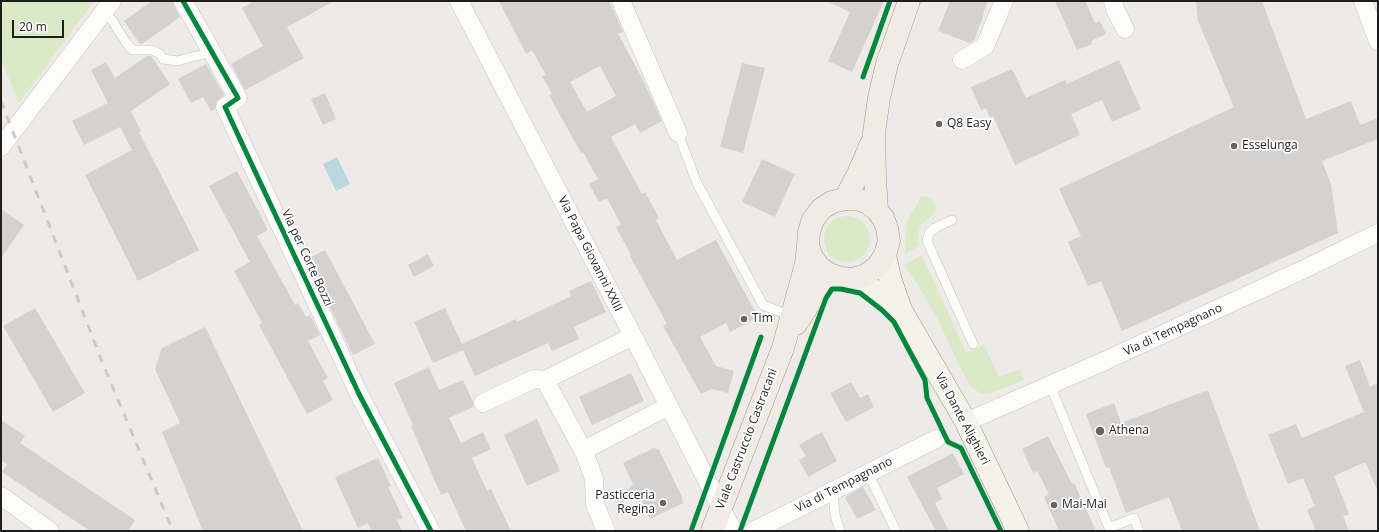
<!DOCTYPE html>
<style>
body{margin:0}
#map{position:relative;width:1379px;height:532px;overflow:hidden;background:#edeae7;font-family:"Open Sans",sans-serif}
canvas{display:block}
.frame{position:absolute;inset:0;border:2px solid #1e1e1e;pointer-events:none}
.scale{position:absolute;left:12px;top:20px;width:52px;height:18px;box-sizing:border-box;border:2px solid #1e1e1e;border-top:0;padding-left:5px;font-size:12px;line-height:14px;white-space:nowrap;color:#1e1e1e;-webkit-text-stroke:3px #fff;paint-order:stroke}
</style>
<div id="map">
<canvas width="1379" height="532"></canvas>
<div class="frame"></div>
<div class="scale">20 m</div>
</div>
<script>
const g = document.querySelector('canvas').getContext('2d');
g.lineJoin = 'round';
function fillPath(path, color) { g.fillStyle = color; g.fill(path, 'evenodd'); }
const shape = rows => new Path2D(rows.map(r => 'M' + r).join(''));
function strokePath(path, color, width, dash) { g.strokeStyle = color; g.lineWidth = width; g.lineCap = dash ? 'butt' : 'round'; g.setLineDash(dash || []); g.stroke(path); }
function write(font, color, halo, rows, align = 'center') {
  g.font = font + ' "Open Sans",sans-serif'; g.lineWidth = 3.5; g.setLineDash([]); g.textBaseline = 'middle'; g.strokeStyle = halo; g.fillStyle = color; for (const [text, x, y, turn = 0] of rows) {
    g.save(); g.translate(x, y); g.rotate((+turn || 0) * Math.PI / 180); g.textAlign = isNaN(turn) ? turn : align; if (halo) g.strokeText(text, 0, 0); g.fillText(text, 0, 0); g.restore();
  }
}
const grass = shape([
 [1,1,94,1,19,103,1,59],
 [926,196,933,201,936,208,935,212,933,215,924,222,919,230,917,241,919,246,905,254,907,221,914,209,918,204,920,197],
 '824 239a23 23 0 1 1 46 0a23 23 0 1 1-46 0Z',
 [922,255,966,353,984,345,999,377,1020,369,1024,380,988,394,980,393,971,387,962,371,938,320,918,285,904,265]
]);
const water = shape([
 [337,157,350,184,336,191,323,164]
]);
const building = shape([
 [152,1,173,1,174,6,180,17,142,44,140,44,124,21],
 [255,1,334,1,287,27,304,58,245,90,231,64,263,46,242,8],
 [499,1,609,1,623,32,618,34,642,78,662,121,640,133,635,124,611,137,642,194,645,192,659,218,656,220,677,260,716,240,758,317,730,332,726,323,700,337,716,366,734,371,728,393,712,389,701,394,663,326,667,324,630,256,631,255,616,227,621,225,607,198,599,202,589,184,598,179,583,152,581,153,549,95,552,94,542,76,546,75,532,50,526,54],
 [600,66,616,96,587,112,570,82],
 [826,1,884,1,852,72,828,61,850,12],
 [950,1,988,1,983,14,984,14,974,40,970,43,938,31],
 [1055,1,1085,1,1095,23,1100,21,1106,34,1091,41,1092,44,1077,50],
 [1196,1,1262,1,1306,119,1351,101,1360,125,1378,118,1378,139,1322,161,1331,184,1338,233,1122,331,1101,281,1088,286,1068,242,1081,236,1059,189,1234,107,1198,21],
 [147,56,151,56,170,84,131,111,141,131,139,132,199,250,138,281,85,175,132,150,120,127,84,145,72,121,108,103,91,70,106,62,115,78],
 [1119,60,1141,109,1112,122,1102,100,1071,114,1080,135,1015,165,993,116,990,118,986,108,981,110,971,87,1012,69,1026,98,1065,80,1067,84],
 [742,63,765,68,743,153,720,147],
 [206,64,224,95,216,102,215,109,211,111,203,97,191,103,178,79],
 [325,93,336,119,323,125,311,99],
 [762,159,795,174,775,217,742,202],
 [237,171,268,230,257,236,295,305,298,303,306,317,310,315,320,335,308,341,328,378,323,381,333,400,307,414,259,325,262,323,234,271,250,262,209,186],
 [1,209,24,225,1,258],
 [325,250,375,344,353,355,329,305,333,303,309,258],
 [428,254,434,266,414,277,408,265],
 [591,281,606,312,574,327,579,339,552,351,548,343,475,376,463,350,433,363,414,322,445,308,462,344,516,319,517,322,571,296,569,291],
 [35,308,85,393,53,412,3,326],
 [205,327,303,531,203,531,162,432,180,423,155,369,162,348],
 [1360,360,1370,387,1378,383,1378,492,1365,462,1334,476,1349,514,1343,516,1349,531,1316,531,1307,510,1315,506,1303,478,1288,484,1268,435,1296,424,1302,438,1364,412,1345,366],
 [429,367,439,390,463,380,473,402,473,407,449,418,461,443,483,432,491,449,472,458,487,491,491,489,511,531,466,531,448,492,441,495,411,426,413,425,394,383],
 [631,373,644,401,592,425,579,397],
 [851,382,860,398,868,394,874,407,846,422,830,393],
 [1208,390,1260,531,1182,531,1169,497,1126,513,1109,467,1106,468,1086,414,1114,403,1121,423],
 [537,419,560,471,527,486,504,435],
 [1,420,25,436,20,443,135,520,128,531,90,531,2,472,7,464,1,460],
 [822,432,837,461,808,477,799,460,806,456,799,445],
 [1048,436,1072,484,1074,483,1096,531,1059,531,1044,497,1049,494,1037,471,1033,473,1022,449],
 [654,448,659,450,682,497,683,503,650,519,640,497,615,503,633,484,623,463],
 [953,453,964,474,937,488,942,499,935,503,949,531,936,531,907,477],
 [378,458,391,486,388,487,403,518,397,520,402,531,372,531,368,523,358,528,335,477],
 [863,487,876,510,857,519,845,497]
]);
const service = shape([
 [103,13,112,20,125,41,132,50,152,50,160,54,163,59,177,61,212,52],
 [678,133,697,183,763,305,791,316],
 [952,220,935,228,929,233,927,241,973,344],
 [1050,385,1109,528,1134,518,1139,531],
 [868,473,896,531],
 [833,491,835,515,840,531]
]);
const minor = shape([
 [183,1,238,98,225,107,359,394,431,531],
 [459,1,633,336,733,531],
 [621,1,678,133],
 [1113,1,1115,9,1125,29],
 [1363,1,1378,41],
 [962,60,985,46,1004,1],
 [1,147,112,1],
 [483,403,534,379,545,380],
 [966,422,1100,363,1298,272,1378,233],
 [585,454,545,380,633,336],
 [1,496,50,531],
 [606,531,595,504,594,479,585,454,588,448,669,406],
 [753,531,936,439]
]);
const secondary = shape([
 [885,255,890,278,901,310,966,422,1018,531],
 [853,279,869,287,901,310]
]);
const primary = shape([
 [845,199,858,174,871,144],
 [877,210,875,179,874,133,879,98,887,64,909,1],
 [796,324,829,274],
 [712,531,783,348,806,264,808,246,809,232,813,220,821,209,832,202,845,199,857,199,868,203,877,210,883,218,887,228,889,241,885,255,878,266,866,275,853,279,841,278,829,274,819,267,812,257,808,246]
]);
const rail = shape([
 [1,101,103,364,173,531]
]);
const cycleway = shape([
 [183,1,238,98,225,107,359,394,431,531],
 [863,77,890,1],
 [691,531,761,337],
 [740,531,826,298,832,289,841,289,860,293,882,310,894,322,925,380,927,398,948,442,961,448,1001,531]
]);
const markers = [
 [939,124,4,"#666564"],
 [1234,146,4,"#666564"],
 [744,319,4,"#666564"],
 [1100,431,5,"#666564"],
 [663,503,4,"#666564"],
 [1054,505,4,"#666564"]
];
const poiNames = [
 ["Q8 Easy",947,124],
 ["Esselunga",1242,146],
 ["Tim",752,319],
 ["Athena",1109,431],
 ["Pasticceria",655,496,"right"],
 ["Regina",655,510,"right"],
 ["Mai-Mai",1062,505]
];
const streetNames = [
 ["Via Papa Giovanni XXIII",590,254,63],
 ["Via per Corte Bozzi",307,258,65],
 ["Via di Tempagnano",1173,330,-25],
 ["Via Dante Alighieri",962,419,62],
 ["Viale Castruccio Castracani",747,439,-69],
 ["Via di Tempagnano",844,485,-27]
];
fillPath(grass, '#dae9c6');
fillPath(water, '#bbd8df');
fillPath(building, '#d4d1ce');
strokePath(service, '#c5c4c3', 10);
strokePath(minor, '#c5c4c3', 19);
strokePath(secondary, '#96967f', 23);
strokePath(primary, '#a39883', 23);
strokePath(service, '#fcfcfb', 9);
strokePath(minor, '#fcfcfb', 18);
strokePath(secondary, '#f3f3ea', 22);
strokePath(primary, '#f0ebe4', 22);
strokePath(rail, '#cacac9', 3, [8, 8]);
strokePath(cycleway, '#00873e', 5);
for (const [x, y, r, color] of markers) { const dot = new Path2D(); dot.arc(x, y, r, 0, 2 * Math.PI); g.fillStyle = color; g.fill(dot); strokePath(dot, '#fff', 1.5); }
write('12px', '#1e1e1e', '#fff', poiNames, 'left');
write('12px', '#1e1e1e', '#fff', streetNames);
</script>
